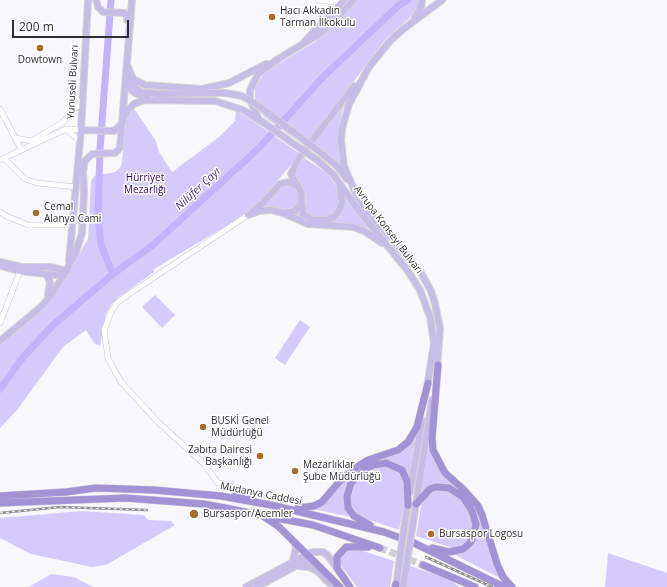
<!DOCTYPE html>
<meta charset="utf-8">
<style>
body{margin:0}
#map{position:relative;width:667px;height:587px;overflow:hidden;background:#f8f7fd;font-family:"Open Sans",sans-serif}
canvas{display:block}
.scale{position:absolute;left:12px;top:20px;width:117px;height:18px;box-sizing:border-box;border:2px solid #2e2d33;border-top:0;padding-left:5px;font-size:12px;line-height:14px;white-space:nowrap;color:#2e2d33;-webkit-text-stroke:3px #fff;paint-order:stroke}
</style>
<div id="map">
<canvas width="667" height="587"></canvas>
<div class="scale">200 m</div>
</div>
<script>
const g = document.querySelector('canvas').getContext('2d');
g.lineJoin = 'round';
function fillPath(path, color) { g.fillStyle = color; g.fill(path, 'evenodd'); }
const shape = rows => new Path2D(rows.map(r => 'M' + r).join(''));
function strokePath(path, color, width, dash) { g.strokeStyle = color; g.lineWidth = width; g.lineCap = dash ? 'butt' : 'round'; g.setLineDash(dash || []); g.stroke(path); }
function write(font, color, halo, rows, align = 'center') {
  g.font = font + ' "Open Sans",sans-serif'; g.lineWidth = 3; g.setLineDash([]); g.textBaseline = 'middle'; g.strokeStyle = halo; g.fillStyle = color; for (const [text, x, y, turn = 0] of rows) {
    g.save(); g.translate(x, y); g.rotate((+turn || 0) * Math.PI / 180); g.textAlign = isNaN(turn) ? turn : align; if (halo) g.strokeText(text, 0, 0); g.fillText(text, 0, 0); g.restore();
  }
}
const green = shape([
 [356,0,420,0,420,3,416,12,385,40,305,146,264,117,255,101,255,87,265,72,315,42,329,30],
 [345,102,341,115,338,146,339,158,346,182,334,167,310,149],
 [132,110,135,110,156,141,159,152,172,172,219,137,235,121,236,111,253,121,300,154,260,202,233,222,154,269,154,272,119,297,111,305,106,314,100,346,94,343,86,330,63,347,17,410,0,428,0,344,64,280,88,239,91,181,94,176,115,172,120,168,122,162,126,124,129,113],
 [303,157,328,174,339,190,340,202,336,211,325,218,309,216,306,212,305,192,298,182,294,173],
 [286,185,296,189,298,194,298,203,295,208,289,210,259,209,269,201,278,188],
 [343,191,372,234,361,227,310,223,291,214,299,211,304,218,311,221,337,215],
 [155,295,175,315,162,328,142,307],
 [300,320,310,327,285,365,275,358],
 [416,436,409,476,400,466,387,461,360,469,350,480,345,492,351,517,313,509,351,474,375,460,389,457,401,452],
 [429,443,433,456,477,510,495,567,500,578,453,554,465,550,477,519,452,486,440,484,425,490,421,493],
 [382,466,397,470,405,481,405,500,399,530,358,516,350,504,350,491,353,485,370,470],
 [445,489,457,494,467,506,472,520,472,527,468,540,463,544,453,548,416,536,422,501,426,496,434,491],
 [81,511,144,515,148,520,171,521,175,525,106,565,92,567,31,554,0,538,0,518],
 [357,549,394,561,390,587,357,587,339,563,339,556,346,550],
 [608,553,667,573,667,587,605,587],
 [410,566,449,579,459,587,406,587],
 [51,574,74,577,93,587,29,587]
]);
const river = shape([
 [111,0,100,149,98,216,101,245,113,274],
 [0,389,24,356,53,325,113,274,153,245,260,147,322,78,398,6,408,0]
]);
const highwayTunnel = shape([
 [380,548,423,565]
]);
const minor = shape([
 [318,0,341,3],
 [0,109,21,149],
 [67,130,80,141],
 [15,138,32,141,63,122,83,99],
 [5,159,25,179,37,183,76,187],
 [0,160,66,129,81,130],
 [0,212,6,216,28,225,73,225],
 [0,323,20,271],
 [229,486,218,483,204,464,158,422,121,382,108,358,104,330,111,312,117,303,129,294,248,215]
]);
const major = shape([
 [96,0,98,7,103,12,125,13,127,16,127,20],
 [415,17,421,8,422,0],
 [304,42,344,0],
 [128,67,133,79,145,85,202,89,229,83,266,64],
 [129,77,135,88,142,92,159,94,208,93],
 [126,79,129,88,135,93,147,98],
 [258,117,250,100,250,90,258,74,278,59,321,33,354,0],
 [81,130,114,131,122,123,127,111,134,104,144,100,215,101,243,110,264,123],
 [320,152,338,167,347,179],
 [317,160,333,174,356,207,408,271,420,290,430,317,434,343,427,388],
 [340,186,342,202,340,209,335,216,327,220,313,220,303,214,301,192,291,174,299,158,354,86],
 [252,212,264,202,280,184,289,182,295,185],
 [284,213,295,211,301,204],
 [248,215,259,211,271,210,283,213,308,224,353,227,364,231,382,243],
 [69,261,81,130,88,0],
 [0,262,22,267,50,267,67,271],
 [0,266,20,271,64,276],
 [46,274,50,282,48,295],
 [0,341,42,306,53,293,75,255,82,233,84,192,83,171,85,161,92,154,115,153,120,148,132,0],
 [437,369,440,328,435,304,431,291,421,273,365,208,356,194,344,166,341,141,342,128,349,104,369,67,390,41,402,30,442,0],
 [410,492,422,420],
 [405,522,408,501],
 [413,523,432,400],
 [293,561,296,548,295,543],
 [298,566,309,567,317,571,333,587],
 [246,587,312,552,323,552,327,555,337,568],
 [257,587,303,562,315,562],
 [396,587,399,564],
 [403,587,406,568]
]);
const highway = shape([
 [438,365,432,438,433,450,445,473,463,489,478,506,482,515,497,564,503,577,512,587],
 [229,486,239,495,247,497],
 [0,496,66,492,96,488,154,490,221,496,271,505,384,532,414,543,504,587],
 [0,503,125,498,204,504,313,525,380,548],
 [416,504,430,489,436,487,449,488,463,497,472,511,476,524,473,538,469,544,463,549,449,552,432,548],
 [298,508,314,506,322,502,340,481,354,469,368,460,398,450,408,442,417,427,428,383],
 [263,516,278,526,340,587],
 [370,525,354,516,348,508,347,496,351,483,366,469,373,465,386,463,402,470,407,481,408,505],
 [423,565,475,587],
 [350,587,337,568,337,557,346,547,368,547],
 [395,587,396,584]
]);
const rail = shape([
 [0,513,60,507,147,510],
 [426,557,492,587]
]);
const majorBridge = shape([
 [208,93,226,93,242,96,256,104,320,152],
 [264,123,317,160],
 [399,564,405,522],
 [406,568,413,523]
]);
const markers = [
 [272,17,4,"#a86d2e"],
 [40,48,4,"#a86d2e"],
 [36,213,4,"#a86d2e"],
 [203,427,4,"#a86d2e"],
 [260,456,4,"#a86d2e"],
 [295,471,4,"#a86d2e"],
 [194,514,5,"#a86d2e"],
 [431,534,4,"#a86d2e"]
];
const poiNames = [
 ["Hacı Akkadın",280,11],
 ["Tarman İlkokulu",280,23],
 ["Dowtown",40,60,"center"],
 ["Cemal",44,207],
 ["Alanya Cami",44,219],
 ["BUSKİ Genel",211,421],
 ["Müdürlüğü",211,433],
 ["Zabıta Dairesi",252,450,"right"],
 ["Başkanlığı",252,462,"right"],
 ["Mezarlıklar",303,465],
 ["Şube Müdürlüğü",303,477],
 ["Bursaspor/Acemler",203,514],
 ["Bursaspor Logosu",439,534]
];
const streetNames = [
 ["Yunuseli Bulvarı",73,82,-87],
 ["Avrupa Konseyi Bulvarı",388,230,53],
 ["Mudanya Caddesi",261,494,11]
];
const parkNames = [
 ["Hürriyet",145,178],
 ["Mezarlığı",145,190]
];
const waterNames = [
 ["Nilüfer Çayı",198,189,-43]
];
fillPath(green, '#d4cbfc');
strokePath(river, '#c2b3fa', 7);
strokePath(highwayTunnel, '#d0cfd5', 7, [7, 3.5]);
strokePath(minor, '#c4c2d1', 6);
strokePath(major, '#d5d5d6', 8);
strokePath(highway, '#d5d5d6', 8);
strokePath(minor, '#fff', 5);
strokePath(major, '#c7bee7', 6);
strokePath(highway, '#a293d7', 7);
strokePath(rail, '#8c8b91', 2.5);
strokePath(rail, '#fff', 1, [3]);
strokePath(majorBridge, '#d5d5d6', 8, []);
strokePath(majorBridge, '#c7bee7', 6);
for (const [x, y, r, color] of markers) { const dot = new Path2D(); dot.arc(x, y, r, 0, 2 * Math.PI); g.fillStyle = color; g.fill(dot); strokePath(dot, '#fff', 1.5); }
write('10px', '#2e2d33', '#fff', poiNames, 'left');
write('10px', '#2e2d33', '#fff', streetNames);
write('10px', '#34036f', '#fff', parkNames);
write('italic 11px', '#4d2a8f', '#fff', waterNames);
</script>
